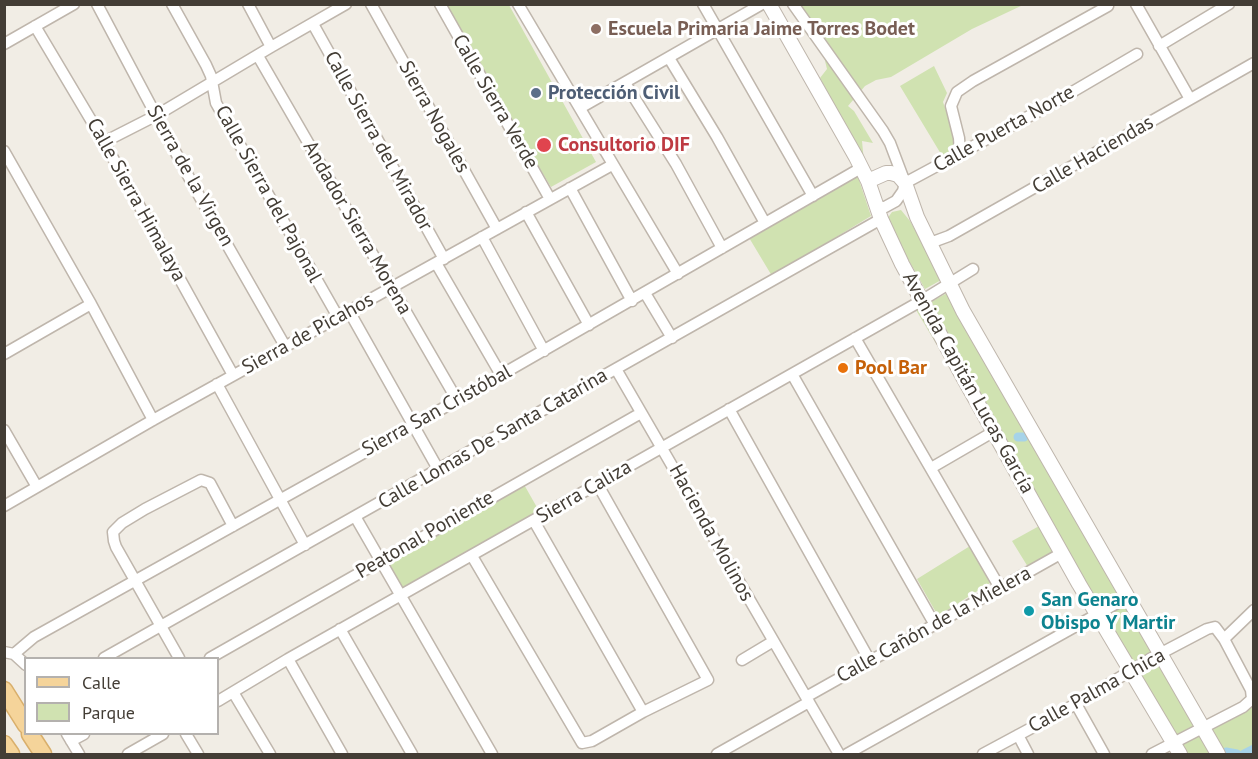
<!DOCTYPE html>
<meta charset="utf-8">
<style>
body{margin:0}
#map{position:relative;width:1258px;height:759px;overflow:hidden;background:#f1ede5;font-family:"PT Sans",sans-serif}
canvas{display:block}
.frame{position:absolute;inset:0;border:6px solid #433d35;pointer-events:none}
.legend{position:absolute;left:24px;top:657px;width:195px;height:78px;box-sizing:border-box;background:#fff;border:2px solid #b4b1ae;margin:0;padding:8px 10px;list-style:none;font-size:18px;color:#433d35}
.legend li{display:flex;align-items:center;gap:12px;height:30px}
.legend b{width:30px;border:2px solid #b4b1ae}
</style>
<div id="map">
<canvas width="1258" height="759"></canvas>
<div class="frame"></div>
<ul class="legend">
<li><b style="height:8px;background:#f5d49a"></b>Calle</li>
<li><b style="height:16px;background:#d0e2b1"></b>Parque</li>
</ul>
</div>
<script>
const g = document.querySelector('canvas').getContext('2d');
g.lineJoin = 'round';
function fillPath(path, color) { g.fillStyle = color; g.fill(path, 'evenodd'); }
const shape = rows => new Path2D(rows.map(r => 'M' + r).join(''));
function strokePath(path, color, width, dash) { g.strokeStyle = color; g.lineWidth = width; g.lineCap = dash ? 'butt' : 'round'; g.setLineDash(dash || []); g.stroke(path); }
function write(font, color, halo, rows, align = 'center') {
  g.font = font + ' "PT Sans",sans-serif'; g.lineWidth = 6; g.setLineDash([]); g.textBaseline = 'middle'; g.strokeStyle = halo; g.fillStyle = color; for (const [text, x, y, turn = 0] of rows) {
    g.save(); g.translate(x, y); g.rotate((+turn || 0) * Math.PI / 180); g.textAlign = isNaN(turn) ? turn : align; if (halo) g.strokeText(text, 0, 0); g.fillText(text, 0, 0); g.restore();
  }
}
const green = shape([
 [447,5,509,5,596,162,551,187,482,73],
 [797,5,1023,5,972,29,891,77,876,80,865,86,848,106,854,111,873,143,862,141,864,162,820,78,827,69,819,36],
 [934,66,947,93,943,102,956,140,953,150,944,159,900,86],
 [857,174,871,216,772,276,748,236],
 [901,210,910,221,943,279,925,289,887,222,887,219,892,212],
 [949,292,1220,754,1181,754,916,310],
 [522,481,543,518,399,599,378,562],
 [1041,525,1056,551,1028,567,1012,541],
 [970,546,990,583,938,616,917,579],
 [1253,706,1253,754,1223,754,1209,730]
]);
const canal = shape([
 [1018,437,1024,437],
 [1226,752,1237,754],
 [1244,754,1254,749]
]);
const minor = shape([
 [97,4,193,185,285,346],
 [172,4,206,65,211,76,216,103,338,317],
 [248,4,271,47],
 [371,4,497,229],
 [440,4,550,199],
 [518,4,678,274],
 [703,4,813,196],
 [793,4,883,131,890,143,904,180],
 [1136,4,1190,99],
 [313,24,444,259],
 [35,26,104,142,233,375],
 [4,44,74,4],
 [1159,46,1229,4],
 [258,56,457,400],
 [669,58,717,137,765,223],
 [625,83,676,164,722,248],
 [580,108,762,4],
 [104,142,157,115,271,47,346,4],
 [4,151,91,304,153,420],
 [960,154,959,138,951,106,957,92,973,81,1108,6],
 [570,188,632,301],
 [877,207,885,207,896,201,903,191,905,183,1050,105,1137,54],
 [526,212,589,325],
 [482,237,544,351],
 [930,243,949,236,1254,63],
 [436,263,501,375],
 [645,293,672,338],
 [349,311,438,469],
 [855,338,1000,588],
 [4,354,91,304],
 [616,369,839,754],
 [792,374,935,625],
 [217,384,305,545],
 [729,409,870,661],
 [4,430,37,487],
 [931,468,993,432],
 [4,506,153,420,612,165],
 [356,518,492,754],
 [534,521,643,712],
 [472,556,582,743,592,741,643,712,708,680,598,485],
 [340,629,412,754],
 [1224,639,1254,610],
 [4,652,14,654,26,665],
 [14,654,34,637,412,426,861,168],
 [104,658,881,219],
 [179,658,116,547,114,541,113,532,122,523,145,509,201,480,210,483,233,526],
 [210,658,641,413],
 [288,659,342,754],
 [742,660,772,642],
 [233,692,270,754],
 [806,697,1062,553],
 [218,701,288,659,921,301,973,269],
 [1076,704,1104,754],
 [67,734,79,754],
 [186,734,198,754],
 [1018,735,1028,754],
 [71,741,84,734],
 [128,754,163,734],
 [717,754,809,702],
 [847,754,1128,597],
 [983,754,1076,704,1150,659,1207,629,1215,627,1224,639,1251,690,1252,699,1243,707,1152,754]
]);
const tertiary = shape([
 [769,4,856,157,868,181,881,219,902,264,963,377,1079,584,1180,754],
 [868,181,886,173,891,173,898,175,905,183,917,217,963,311,1218,754]
]);
const primary = shape([
 [4,690,26,725],
 [30,734,43,754],
 [4,744,11,754]
]);
const markers = [
 [596,29,6,"#8d6e63"],
 [536,93,6,"#5c6f8a"],
 [544,145,8,"#e0444e"],
 [843,368,6,"#e8710a"],
 [1029,611,6,"#0f9aa8"]
];
const educationNames = [
 ["Escuela Primaria Jaime Torres Bodet",608,29]
];
const serviceNames = [
 ["Protección Civil",548,93]
];
const streetNames = [
 ["Calle Sierra Verde",495,102,60],
 ["Sierra Nogales",434,117,61],
 ["Calle Puerta Norte",1004,129,-29],
 ["Calle Sierra del Mirador",378,141,61],
 ["Calle Haciendas",1093,155,-30],
 ["Sierra de la Virgen",190,176,61],
 ["Calle Sierra del Pajonal",268,194,61],
 ["Calle Sierra Himalaya",136,200,61],
 ["Andador Sierra Morena",357,228,60],
 ["Sierra de Picahos",308,334,-29],
 ["Avenida Capitán Lucas García",968,383,61],
 ["Sierra San Cristóbal",437,411,-29],
 ["Calle Lomas De Santa Catarina",493,439,-30],
 ["Sierra Caliza",584,492,-30],
 ["Hacienda Molinos",711,533,61],
 ["Peatonal Poniente",425,535,-30],
 ["Calle Cañón de la Mielera",934,625,-29],
 ["Calle Palma Chica",1097,691,-29]
];
const healthNames = [
 ["Consultorio DIF",558,145]
];
const foodNames = [
 ["Pool Bar",855,368]
];
const cultureNames = [
 ["San Genaro",1041,600],
 ["Obispo Y Martir",1041,623]
];
fillPath(green, '#d0e2b1');
strokePath(canal, '#a6d3e9', 9);
strokePath(minor, '#bfb6ac', 13);
strokePath(tertiary, '#bfb6ac', 16);
strokePath(primary, '#d9af6b', 19);
strokePath(minor, '#fff', 10);
strokePath(tertiary, '#fff', 14);
strokePath(primary, '#f5d49a', 16);
for (const [x, y, r, color] of markers) { const dot = new Path2D(); dot.arc(x, y, r, 0, 2 * Math.PI); g.fillStyle = color; g.fill(dot); strokePath(dot, '#fff', 2); }
write('bold 20px', '#785e54', '#fff', educationNames, 'left');
write('bold 20px', '#4e5e75', '#fff', serviceNames, 'left');
write('20px', '#433d35', '#fff', streetNames);
write('bold 20px', '#be3a42', '#fff', healthNames, 'left');
write('bold 20px', '#c56008', '#fff', foodNames, 'left');
write('bold 20px', '#0d838f', '#fff', cultureNames, 'left');
</script>
